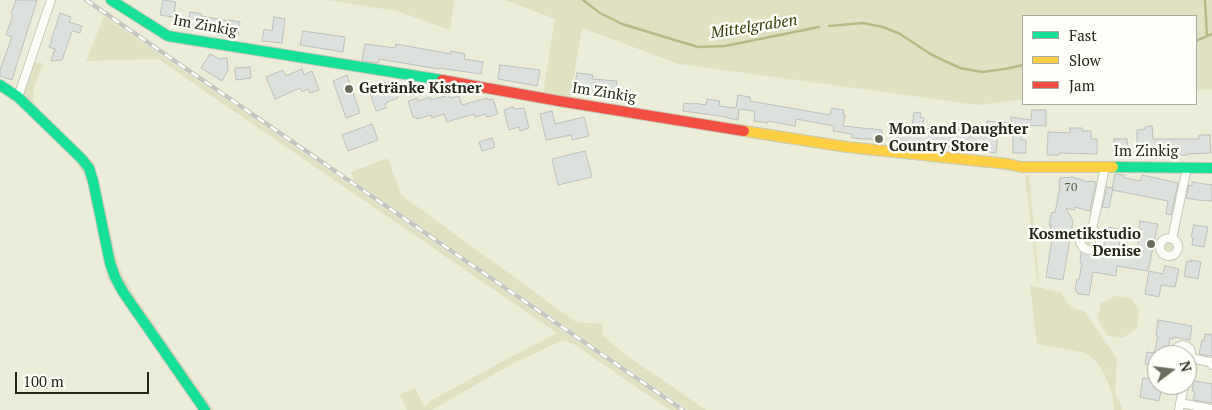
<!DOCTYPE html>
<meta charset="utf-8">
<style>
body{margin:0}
#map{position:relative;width:1212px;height:410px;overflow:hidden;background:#ebedd8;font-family:"PT Serif",serif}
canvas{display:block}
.legend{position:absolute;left:1022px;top:15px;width:175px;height:90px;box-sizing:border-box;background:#fefff8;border:1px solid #a8a99f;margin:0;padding:6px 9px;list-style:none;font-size:15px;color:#262719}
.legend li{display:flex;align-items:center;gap:10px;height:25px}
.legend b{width:25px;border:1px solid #a8a99f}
.north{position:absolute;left:1147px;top:345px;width:50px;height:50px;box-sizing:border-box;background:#fefff8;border:1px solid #a8a99f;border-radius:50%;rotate:75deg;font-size:14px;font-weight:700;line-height:20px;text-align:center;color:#262719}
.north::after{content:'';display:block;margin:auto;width:18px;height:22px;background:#6b6c5c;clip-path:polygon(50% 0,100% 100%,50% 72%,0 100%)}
.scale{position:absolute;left:15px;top:372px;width:134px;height:22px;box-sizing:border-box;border:2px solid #262719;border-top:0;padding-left:6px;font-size:15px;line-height:18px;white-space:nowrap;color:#262719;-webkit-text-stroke:4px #fefff8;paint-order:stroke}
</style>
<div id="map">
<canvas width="1212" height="410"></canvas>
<ul class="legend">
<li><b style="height:6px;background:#16e098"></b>Fast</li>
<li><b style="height:6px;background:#ffcf43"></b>Slow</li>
<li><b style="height:6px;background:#f24e42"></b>Jam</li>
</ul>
<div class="north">N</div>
<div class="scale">100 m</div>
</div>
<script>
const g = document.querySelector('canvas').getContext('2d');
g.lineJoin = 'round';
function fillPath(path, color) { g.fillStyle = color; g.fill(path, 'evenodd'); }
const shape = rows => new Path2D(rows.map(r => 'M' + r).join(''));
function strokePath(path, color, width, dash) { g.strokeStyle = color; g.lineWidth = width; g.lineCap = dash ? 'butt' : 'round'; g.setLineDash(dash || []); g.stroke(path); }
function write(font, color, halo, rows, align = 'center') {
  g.font = font + ' "PT Serif",serif'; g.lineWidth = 5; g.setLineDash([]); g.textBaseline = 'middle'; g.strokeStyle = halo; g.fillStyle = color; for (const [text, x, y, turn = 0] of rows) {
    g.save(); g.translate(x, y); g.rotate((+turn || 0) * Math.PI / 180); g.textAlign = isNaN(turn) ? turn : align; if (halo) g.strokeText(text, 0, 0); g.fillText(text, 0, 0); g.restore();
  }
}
const green = shape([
 [327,0,454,0,450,30,397,11],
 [505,0,1212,0,1212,90,1210,89,1196,91,1196,16,1023,16,1023,99,979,105,679,64,582,28,570,99,543,93,555,19],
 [104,16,566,333,679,410,670,410,575,345,563,340,512,364,432,410,407,410,400,394,415,388,424,407,430,401,509,358,557,333,158,59,86,61],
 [34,63,43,63,33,91,33,99,36,106,91,160,96,168,116,256,122,274,138,301,214,410,199,410,107,278,89,187,83,173,74,160,23,109,20,104],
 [388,158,401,195,576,322,603,324,602,335,626,355,706,410,688,410,355,182,351,172],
 [1025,175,1029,175,1039,282,1037,281],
 '1080 240a10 10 0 1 1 20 0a10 10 0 1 1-20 0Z',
 '1160 247a9 9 0 1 1 18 0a9 9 0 1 1-18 0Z',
 [1030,285,1061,293,1070,307,1084,311,1117,359,1115,393,1122,407,1122,410,1114,410,1113,397,1107,380,1100,366,1092,357,1082,352,1037,344],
 [1114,296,1131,298,1139,310,1137,328,1123,338,1108,336,1098,320,1101,303]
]);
const stream = shape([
 [583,0,600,13,622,24,698,47,725,46,819,27],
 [1205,0,1207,36],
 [829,26,863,23,883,27,900,34,932,55,960,68,982,72,1005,69,1023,65],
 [1196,41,1212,34]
]);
const building = shape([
 [16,0,37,0,12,80,0,76,0,70,12,37,6,35,13,15,11,14,16,0],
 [163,0,176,2,173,17,160,15,163,0],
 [190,12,202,14,201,16,229,21,229,20,240,22,238,36,187,27,190,12],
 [60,13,71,17,69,22,82,26,80,33,72,31,62,60,51,61,55,49,49,47,52,41,51,41,60,13],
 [274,17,285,19,282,43,262,41,264,29,272,31,274,17],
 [303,31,345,37,343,52,300,45,303,31],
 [365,44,395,48,396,44,451,54,451,51,465,54,464,59,483,62,481,74,439,68,439,69,379,59,378,63,362,61,365,44],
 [210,54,219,59,227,58,228,70,222,81,201,68,210,54],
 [500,65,540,70,537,86,498,79,500,65],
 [250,67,251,78,236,80,235,68,250,67],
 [302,69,304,75,312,71,319,90,310,93,308,89,302,92,300,88,275,99,266,77,283,70,286,76,302,69],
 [577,73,593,75,592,79,617,81,614,99,573,94,577,73],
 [347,75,360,113,346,118,333,81,347,75],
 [392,81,398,98,387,102,387,103,385,104,386,108,376,111,368,87,381,82,381,84,392,81],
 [449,95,450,98,459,96,462,105,487,98,488,100,493,99,498,114,487,117,486,114,475,117,474,114,447,122,444,114,432,118,431,115,417,119,416,117,413,117,408,101,417,98,418,101,430,97,431,100,449,95],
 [738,95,750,97,750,101,830,115,831,108,844,110,843,115,845,115,843,126,882,130,881,140,852,138,852,134,833,131,834,126,796,119,795,126,768,121,768,123,754,121,755,111,739,109,738,120,727,118,727,117,683,111,684,103,692,104,693,103,706,105,707,99,720,101,719,106,736,108,738,95],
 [513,107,514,109,524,108,529,128,520,131,519,127,509,130,504,110,513,107],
 [1032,110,1046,110,1046,126,1023,125,1021,140,1026,140,1026,153,1013,153,1013,134,998,133,996,153,898,140,899,127,912,129,914,112,921,113,920,117,924,118,922,128,956,132,956,129,971,131,970,135,986,136,987,121,1011,123,1011,117,1031,120,1032,110],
 [552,111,555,124,584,117,589,136,572,140,571,135,546,140,540,114,552,111],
 [372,124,378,140,348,151,342,135,372,124],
 [1152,126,1153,139,1199,139,1199,135,1210,135,1211,153,1188,154,1188,155,1142,155,1142,144,1137,144,1137,130,1145,129,1145,127,1152,126],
 [1070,128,1082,128,1082,131,1091,131,1091,139,1097,139,1097,154,1059,153,1059,155,1047,155,1048,132,1070,133,1070,128],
 [492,138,495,147,482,151,479,142,492,138],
 [1114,139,1127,139,1128,154,1117,154,1117,149,1114,149,1114,139],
 [585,151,592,177,558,185,552,159,585,151],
 [1115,174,1124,175,1124,178,1140,181,1142,175,1178,183,1171,215,1166,214,1168,201,1112,190,1115,174],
 [1072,177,1088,182,1089,181,1096,182,1090,211,1075,207,1074,210,1066,208,1073,221,1063,280,1046,277,1052,239,1048,238,1051,225,1049,225,1052,212,1055,213,1060,186,1059,185,1060,178,1072,177],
 [1192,182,1212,185,1212,201,1205,200,1204,201,1186,198,1189,185,1192,186,1192,182],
 [1107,187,1113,188,1109,208,1102,207,1107,187],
 [1140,221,1158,224,1148,271,1117,266,1116,276,1093,272,1089,295,1078,294,1075,289,1077,279,1079,280,1082,263,1080,263,1081,252,1087,252,1087,251,1102,254,1108,227,1122,230,1118,252,1132,255,1132,254,1136,254,1141,228,1139,228,1140,221],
 [1194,225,1208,227,1204,247,1192,245,1193,238,1191,237,1194,225],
 [1191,260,1201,262,1198,279,1184,276,1187,261,1191,262,1191,260],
 [1165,266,1179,269,1175,287,1161,285,1159,297,1145,294,1149,271,1163,274,1165,266],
 [1158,320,1192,326,1190,340,1173,337,1173,339,1170,338,1167,355,1157,355,1157,367,1145,364,1147,352,1154,353,1158,336,1156,336,1158,320],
 [1205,334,1212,335,1212,356,1199,354,1202,340,1204,341,1205,334],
 [1143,378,1157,380,1157,385,1162,385,1159,401,1140,397,1143,378],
 [1194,381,1212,384,1212,403,1193,400,1195,392,1192,391,1194,381]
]);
const street = shape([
 [18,97,51,0],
 [1092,230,1105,167],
 '1080 240a10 10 0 1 1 20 0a10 10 0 1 1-20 0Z',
 '1160 247a9 9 0 1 1 18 0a9 9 0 1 1-18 0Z',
 [1172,239,1187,167],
 [1174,355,1174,351,1178,347,1183,345,1186,346,1190,349,1191,352,1190,357,1187,361],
 [1190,358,1210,362,1212,365],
 [1180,403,1212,409],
 [1179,410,1184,385]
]);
const fast = shape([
 [111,0,168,36,442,80],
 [0,85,18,97,81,158,89,168,93,181,110,263,115,277,123,292,205,410],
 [1113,167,1212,168]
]);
const slow = shape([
 [744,131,847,147,1008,164,1021,167,1113,167]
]);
const jam = shape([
 [442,80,559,101,744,131]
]);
const rail = shape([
 [86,0,683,410]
]);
const markers = [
 [349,89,5,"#6b6c5c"],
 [879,139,5,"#6b6c5c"],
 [1151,244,5,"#6b6c5c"]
];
const numberNames = [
 ["70",1071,188]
];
const streetNames = [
 ["Im Zinkig",205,26,10],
 ["Im Zinkig",604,93,9],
 ["Im Zinkig",1146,152]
];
const poiNames = [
 ["Getränke Kistner",359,89],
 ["Mom and Daughter",889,130],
 ["Country Store",889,147],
 ["Kosmetikstudio",1141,235,"right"],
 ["Denise",1141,252,"right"]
];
const waterNames = [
 ["Mittelgraben",754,27,-9]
];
fillPath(green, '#dfe1c2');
strokePath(stream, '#b6bb87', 2.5);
fillPath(building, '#dce1de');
strokePath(building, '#bcc0bc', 1);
strokePath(street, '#c7c8b8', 10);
strokePath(fast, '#c7c8b8', 12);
strokePath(slow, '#c7c8b8', 12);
strokePath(jam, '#c7c8b8', 12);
strokePath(street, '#fcfcf9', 8);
strokePath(fast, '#16e098', 10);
strokePath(slow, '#ffcf43', 10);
strokePath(jam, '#f24e42', 10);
strokePath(rail, '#c5c5c0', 4.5);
strokePath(rail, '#fefff8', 2.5, [8]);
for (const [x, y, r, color] of markers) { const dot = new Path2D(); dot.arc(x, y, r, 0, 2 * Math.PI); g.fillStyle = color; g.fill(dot); strokePath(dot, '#fefff8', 2); }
write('12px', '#54564a', null, numberNames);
write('15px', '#262719', '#fefff8', streetNames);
write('bold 15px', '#262719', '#fefff8', poiNames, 'left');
write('italic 16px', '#373904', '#fefff8', waterNames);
</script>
